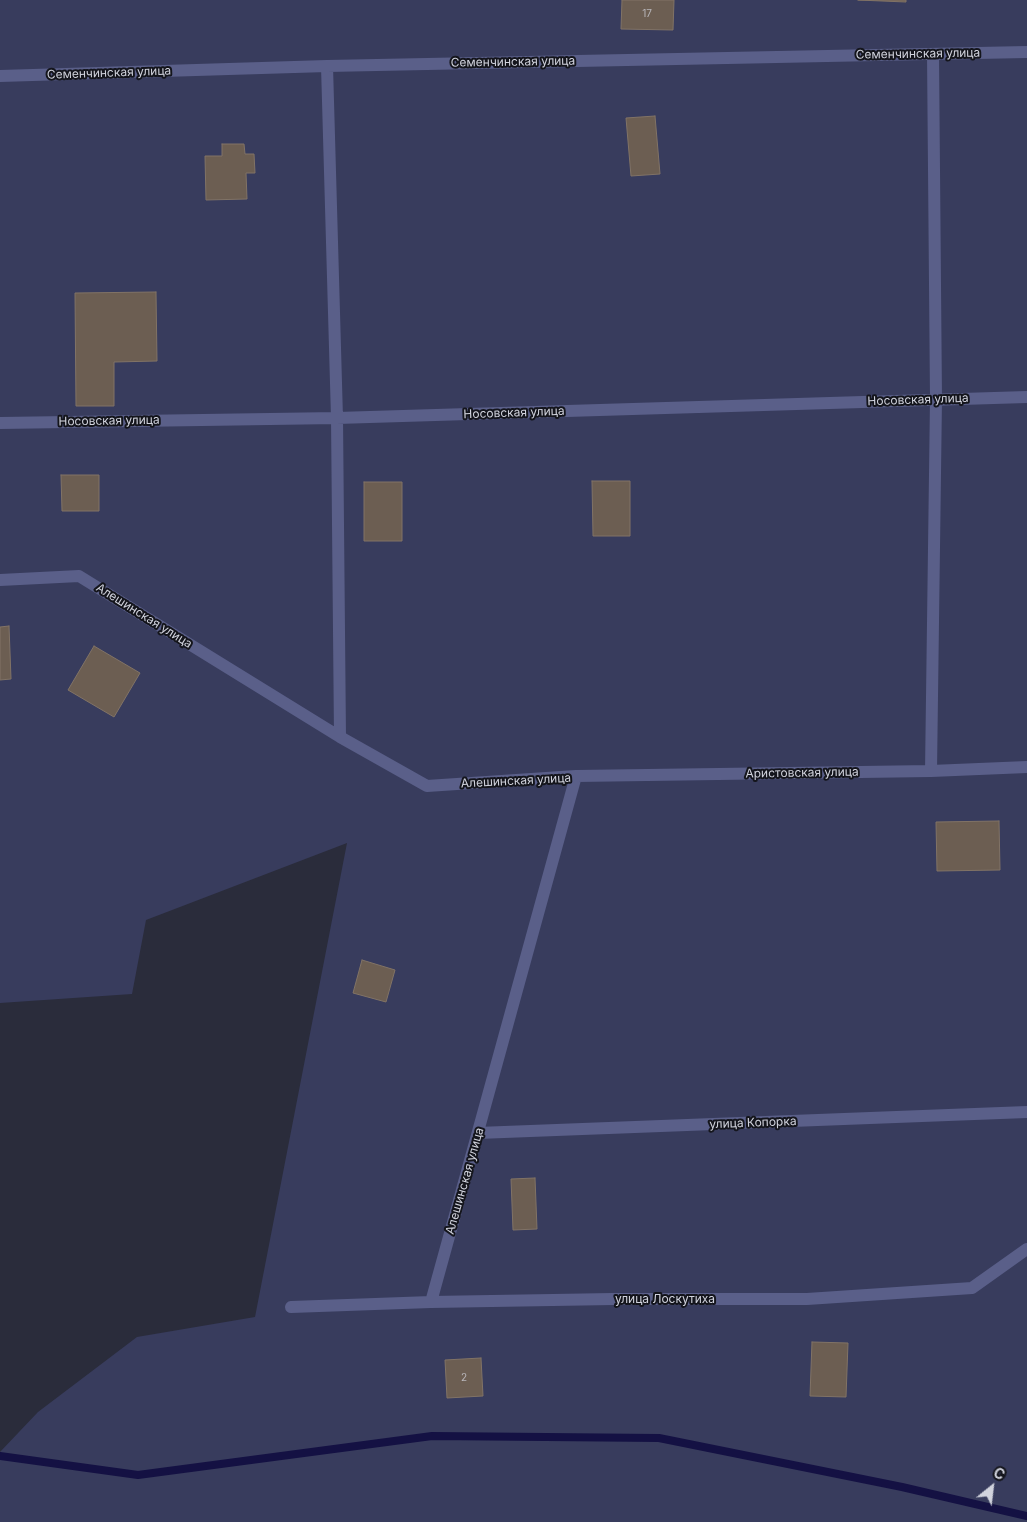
<!DOCTYPE html>
<meta charset="utf-8">
<style>
body{margin:0}
#map{position:relative;width:1027px;height:1522px;overflow:hidden;background:#2a2c3b;font-family:Inter,sans-serif}
canvas{display:block}
.north{position:absolute;left:967px;top:1462px;width:50px;height:50px;-webkit-text-stroke:4px #14151c;paint-order:stroke;rotate:29deg;font-size:14px;font-weight:700;line-height:20px;text-align:center;color:#d1d3dd}
.north::after{content:'';display:block;margin:auto;width:18px;height:22px;background:#d1d3dd;clip-path:polygon(50% 0,100% 100%,50% 72%,0 100%)}
</style>
<div id="map">
<canvas width="1027" height="1522"></canvas>
<div class="north">С</div>
</div>
<script>
const g = document.querySelector('canvas').getContext('2d');
g.lineJoin = 'round';
function fillPath(path, color) { g.fillStyle = color; g.fill(path, 'evenodd'); }
const shape = rows => new Path2D(rows.map(r => 'M' + r).join(''));
function strokePath(path, color, width, dash) { g.strokeStyle = color; g.lineWidth = width; g.lineCap = dash ? 'butt' : 'round'; g.setLineDash(dash || []); g.stroke(path); }
function write(font, color, halo, rows, align = 'center') {
  g.font = font + ' Inter,sans-serif'; g.lineWidth = 4; g.setLineDash([]); g.textBaseline = 'middle'; g.strokeStyle = halo; g.fillStyle = color; for (const [text, x, y, turn = 0] of rows) {
    g.save(); g.translate(x, y); g.rotate((+turn || 0) * Math.PI / 180); g.textAlign = isNaN(turn) ? turn : align; if (halo) g.strokeText(text, 0, 0); g.fillText(text, 0, 0); g.restore();
  }
}
const green = shape([
 [0,0,1027,0,1027,1522,0,1522,0,1452,38,1412,137,1337,255,1317,347,843,146,920,132,994,0,1003]
]);
const stream = shape([
 [0,1456,138,1475,432,1436,659,1438,902,1487,1027,1516]
]);
const building = shape([
 [622,0,674,0,673,30,621,29,622,0],
 [858,0,906,0,906,2,858,0],
 [655,116,660,174,631,176,626,118,655,116],
 [222,144,244,144,245,154,254,154,255,173,246,173,247,199,206,200,205,156,222,156,222,144],
 [156,292,157,361,114,362,114,406,76,406,75,293,156,292],
 [61,475,99,475,99,511,62,511,61,475],
 [592,481,630,481,630,536,593,536,592,481],
 [364,482,402,482,402,541,364,541,364,482],
 [9,626,11,679,0,680,0,627,9,626],
 [94,646,140,673,114,717,68,690,94,646],
 [999,821,1000,870,937,871,936,822,999,821],
 [362,960,395,970,386,1002,353,993,362,960],
 [535,1178,537,1229,513,1230,511,1179,535,1178],
 [812,1342,848,1343,846,1397,810,1396,812,1342],
 [481,1358,483,1396,447,1398,445,1360,481,1358]
]);
const street = shape([
 [327,66,337,418,340,737],
 [0,76,327,66,1027,52],
 [0,423,337,418,1027,397],
 [0,580,79,576,340,737,427,786,576,776,431,1302],
 [931,771,936,399,933,54],
 [576,776,931,771,1027,767],
 [478,1133,1027,1112],
 [291,1307,431,1302,613,1299,807,1299,972,1288,1027,1249]
]);
const numberNames = [
 ["17",647,14],
 ["2",464,1378]
];
const streetNames = [
 ["Семенчинская улица",918,54,-1],
 ["Семенчинская улица",513,62,-1],
 ["Семенчинская улица",109,73,-2],
 ["Носовская улица",918,400,-2],
 ["Носовская улица",514,413,-2],
 ["Носовская улица",109,421,-1],
 ["Алешинская улица",144,616,32],
 ["Аристовская улица",802,773,-1],
 ["Алешинская улица",516,781,-3],
 ["улица Копорка",753,1123,-2],
 ["Алешинская улица",465,1181,-74],
 ["улица Лоскутиха",665,1299]
];
fillPath(green, '#383c5d');
strokePath(stream, '#141143', 8);
fillPath(building, '#6c5e52');
strokePath(building, '#817366', 1);
strokePath(street, '#5a5f89', 12);
write('10px', '#b8b6ba', null, numberNames);
write('12px', '#d1d3dd', '#14151c', streetNames);
</script>
